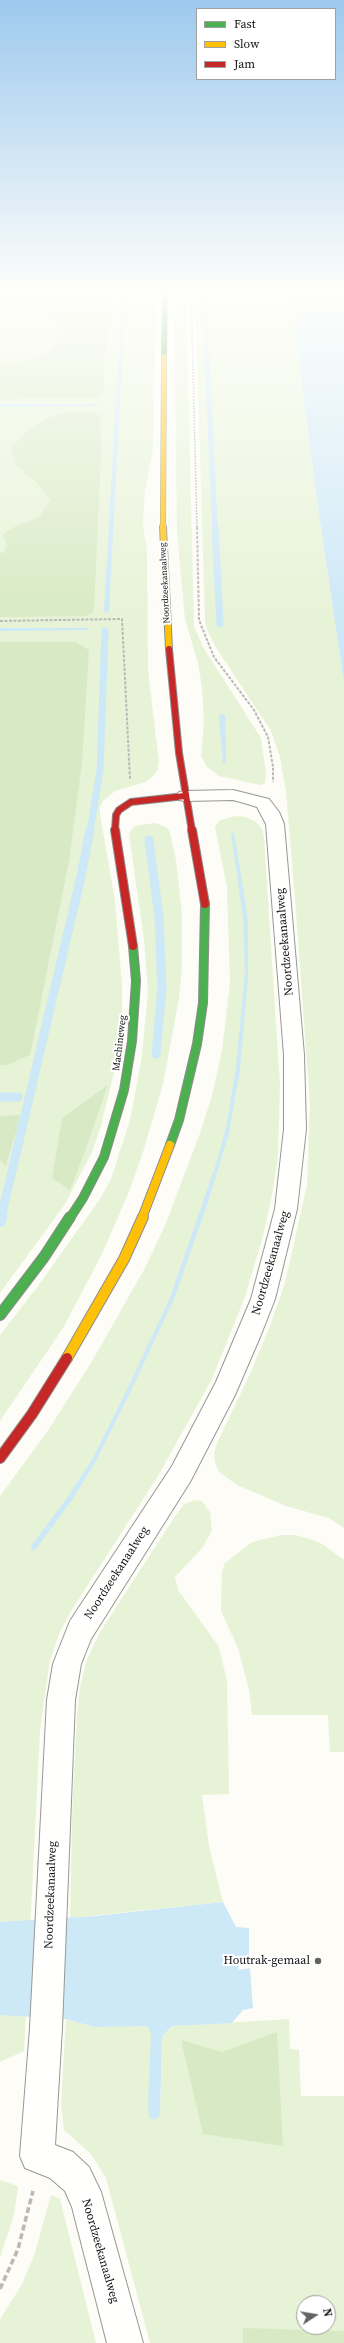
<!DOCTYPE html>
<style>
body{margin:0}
#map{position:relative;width:344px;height:2343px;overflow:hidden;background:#fdfcf7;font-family:"Source Serif 4",serif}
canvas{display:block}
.legend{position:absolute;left:196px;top:8px;width:140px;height:72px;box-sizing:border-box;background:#fff;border:1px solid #a0a0a0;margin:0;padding:5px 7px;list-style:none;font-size:12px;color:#111}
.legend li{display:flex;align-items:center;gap:8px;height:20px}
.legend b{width:20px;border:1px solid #a0a0a0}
.north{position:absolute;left:296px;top:2295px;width:40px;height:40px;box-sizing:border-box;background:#fff;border:1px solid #a0a0a0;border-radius:50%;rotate:78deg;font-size:11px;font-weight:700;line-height:16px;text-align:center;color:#111}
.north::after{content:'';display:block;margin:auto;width:14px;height:18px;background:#646362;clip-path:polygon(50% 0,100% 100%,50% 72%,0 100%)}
</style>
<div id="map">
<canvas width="344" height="2343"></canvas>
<ul class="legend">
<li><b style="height:5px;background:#4caf50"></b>Fast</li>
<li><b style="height:5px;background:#ffc107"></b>Slow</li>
<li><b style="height:5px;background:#c62828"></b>Jam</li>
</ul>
<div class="north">N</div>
</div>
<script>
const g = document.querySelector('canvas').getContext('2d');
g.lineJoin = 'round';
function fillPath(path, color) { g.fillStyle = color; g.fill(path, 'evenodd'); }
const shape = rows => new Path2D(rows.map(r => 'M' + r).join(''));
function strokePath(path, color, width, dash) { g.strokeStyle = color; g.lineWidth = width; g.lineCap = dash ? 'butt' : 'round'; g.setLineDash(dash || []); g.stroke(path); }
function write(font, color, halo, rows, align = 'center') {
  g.font = font + ' "Source Serif 4",serif'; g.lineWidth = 4; g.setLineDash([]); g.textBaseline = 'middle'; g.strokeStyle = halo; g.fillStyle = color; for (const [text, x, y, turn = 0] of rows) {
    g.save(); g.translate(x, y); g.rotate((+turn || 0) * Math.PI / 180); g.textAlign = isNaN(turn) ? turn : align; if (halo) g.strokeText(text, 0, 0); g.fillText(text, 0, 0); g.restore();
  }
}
const green = shape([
 [0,291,156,291,153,449,145,490,143,526,147,552,148,671,159,762,157,771,152,777,146,782,115,791,103,801,100,807,100,814,115,901,122,985,122,1009,116,1064,101,1126,92,1152,65,1204,0,1293],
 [180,291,186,291,194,626,203,647,261,738,266,773,265,783,260,785,219,776,207,767,201,756,204,722,202,688,198,663,185,619,177,533,174,315],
 [195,291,290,291,319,515,344,682,344,1528,329,1518,286,1506,237,1485,219,1472,215,1462,214,1453,217,1443,250,1374,270,1326,285,1283,307,1185,310,1104,295,899,286,792,280,757,271,731,215,646,207,630,205,621],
 [236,816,246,817,256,822,262,829,264,837,280,1085,278,1157,272,1195,263,1236,245,1297,212,1379,158,1476,71,1611,59,1634,50,1660,40,1730,24,2051,0,2062,0,1496,47,1432,91,1363,145,1268,166,1223,199,1136,212,1096,222,1050,230,983,227,887,215,827,220,820],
 [155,823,166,827,170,832,176,860,182,914,182,968,179,998,163,1084,143,1152,130,1189,102,1254,63,1328,0,1421,0,1335,38,1286,100,1199,111,1179,130,1120,142,1056,148,990,144,940,129,834,134,826],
 [195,1500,202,1501,210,1512,212,1531,202,1548,175,1577,178,1590,219,1647,227,1681,229,1794,202,1795,209,1846,223,1902,70,1918,72,1816,77,1716,80,1688,86,1662,100,1632,174,1518,184,1504],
 [282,1535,295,1535,310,1539,324,1545,344,1560,344,1752,330,1752,328,1715,252,1715,249,1690,238,1648,221,1611,222,1571,225,1563,252,1542],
 [66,2019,95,2027,147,2025,151,2034,160,2115,162,2036,172,2026,289,2019,290,2049,299,2050,301,2096,344,2096,344,2343,150,2343,106,2178,91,2154,64,2130,61,2104],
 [304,2303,328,2303,328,2327,304,2327],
 [0,2180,18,2186,14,2215,0,2257],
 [51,2195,60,2199,96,2343,0,2343,0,2319,21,2286,34,2256]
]);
const forest = shape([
 [0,291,110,291,103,394,96,398,82,398,0,399,0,364,31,360,50,353,58,340,58,323,42,306,0,298],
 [86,411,100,415,101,452,94,611,87,616,0,617,0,553,4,552,7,544,2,535,14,527,39,517,50,500,36,482,15,464,11,447,25,433,44,420,62,413],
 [0,642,76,642,89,650,82,763,69,861,30,1055,7,1065,0,1065],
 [108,1085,84,1154,70,1190,52,1178,62,1118],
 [21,1115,6,1166,0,1160,0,1116],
 [277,2032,283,2146,203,2134,181,2040,222,2052],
 [243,2328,344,2331,344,2343,243,2343]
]);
const water = shape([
 [122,291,125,291,121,382,109,611,106,612,104,611],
 [290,291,344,291,344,682,319,515],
 [0,404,98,404,102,406,0,407],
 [0,628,88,628,90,630,0,631],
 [222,714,225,715,226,744,226,763,223,764,219,716],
 [231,832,234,833,244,893,248,922,248,978,240,1070,229,1133,207,1205,174,1299,127,1399,97,1459,72,1500,36,1549,32,1551,31,1546,67,1498,93,1458,123,1398,170,1298,217,1161,226,1128,236,1067,245,973,243,918],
 [223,1902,236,1927,249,1928,249,1961,240,1961,238,1970,250,1968,253,2008,243,2010,232,2023,172,2026,162,2036,160,2116,154,2120,149,2116,148,2106,151,2034,147,2026,95,2027,66,2019,0,2015,0,1922,95,1916]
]);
const streamFar3 = shape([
 [204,291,215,528]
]);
const streamFar2 = shape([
 [215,527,220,624],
 [90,831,100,771,105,631]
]);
const streamFar1 = shape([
 [149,840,159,917,162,988,156,1054],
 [0,1097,18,1097],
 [1,1218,80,881,90,830]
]);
const stream = shape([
 [0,1221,1,1217]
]);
const pathFar2 = shape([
 [191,291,197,528]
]);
const pathFar1 = shape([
 [197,527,199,620,214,657,254,710,268,737,273,767,273,782],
 [0,621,122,619,130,779]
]);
const path = shape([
 [0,2289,18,2249,33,2191]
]);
const street = shape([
 [233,790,269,799,279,812,284,824,304,1055,306,1129,297,1209,275,1299,260,1337,235,1395,190,1482,91,1639,81,1664,75,1700,62,2028,55,2145,73,2152,89,2167,101,2192,143,2343,107,2343,72,2207,65,2191,50,2178,25,2168,20,2156,30,2028,47,1700,53,1664,70,1621,172,1466,216,1382,251,1299,275,1209,284,1129,284,1055,266,824,257,807,244,803,233,800,185,801,179,800,176,796,179,792,185,791,233,790]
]);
const fastFar2 = shape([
 [164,357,165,291]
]);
const fastFar1 = shape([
 [170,1145,179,1120,197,1044,203,1003,205,904],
 [70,1218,83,1198,104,1157,124,1090,132,1041,136,981,133,946]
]);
const fast = shape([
 [0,1315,44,1257,70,1217]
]);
const slowFar3 = shape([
 [163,528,164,357]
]);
const slowFar2 = shape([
 [163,527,169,649]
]);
const slowFar1 = shape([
 [142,1218,170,1145]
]);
const slow = shape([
 [67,1358,124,1259,143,1217]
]);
const jamFar2 = shape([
 [169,649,179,753,192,831],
 [115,831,116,815,119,810,131,802,185,796]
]);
const jamFar1 = shape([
 [115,830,133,946],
 [192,830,205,904]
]);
const jam = shape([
 [0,1458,32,1414,67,1358]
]);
const markers = [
 [318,1961,4,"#646362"]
];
const farStreetnames = [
 ["Noordzeekanaalweg",165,583,-93]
];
const streetNames = [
 ["Machineweg",120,1043,-83]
];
const nearStreetnames = [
 ["Noordzeekanaalweg",285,942,-95],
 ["Noordzeekanaalweg",271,1263,-74],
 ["Noordzeekanaalweg",117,1573,-57],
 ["Noordzeekanaalweg",51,1895,-88],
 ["Noordzeekanaalweg",100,2251,74]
];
const nearPoinames = [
 ["Houtrak-gemaal",310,1961]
];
fillPath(green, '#e7f3d7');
fillPath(forest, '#d8eac5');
fillPath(water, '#cde8f7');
strokePath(streamFar3, '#cde8f7', 5.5);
strokePath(streamFar2, '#cde8f7', 7);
strokePath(streamFar1, '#cde8f7', 9);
strokePath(stream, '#cde8f7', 12);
strokePath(street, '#979795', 2);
strokePath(fastFar2, '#8e8d8b', 6);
strokePath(fastFar1, '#8e8d8b', 10);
strokePath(fast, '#8e8d8b', 12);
strokePath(slowFar3, '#8e8d8b', 6);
strokePath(slowFar2, '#8e8d8b', 8);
strokePath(slowFar1, '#8e8d8b', 10);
strokePath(slow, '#8e8d8b', 12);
strokePath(jamFar2, '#8e8d8b', 8);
strokePath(jamFar1, '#8e8d8b', 10);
strokePath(jam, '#8e8d8b', 12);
strokePath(pathFar2, '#b9b9b8', 1.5, [2, 1]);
strokePath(pathFar1, '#b9b9b8', 2, [3, 1.5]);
strokePath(path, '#b9b9b8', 3.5, [6, 3]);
fillPath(street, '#fffffe');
strokePath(fastFar2, '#4caf50', 5);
strokePath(fastFar1, '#4caf50', 8);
strokePath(fast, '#4caf50', 10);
strokePath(slowFar3, '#ffc107', 5);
strokePath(slowFar2, '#ffc107', 6);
strokePath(slowFar1, '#ffc107', 8);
strokePath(slow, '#ffc107', 10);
strokePath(jamFar2, '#c62828', 6);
strokePath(jamFar1, '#c62828', 8);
strokePath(jam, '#c62828', 10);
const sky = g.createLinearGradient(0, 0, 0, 619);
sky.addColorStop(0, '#9dc9ee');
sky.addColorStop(0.47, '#fefefb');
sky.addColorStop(1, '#fefefb00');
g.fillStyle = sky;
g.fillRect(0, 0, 344, 619);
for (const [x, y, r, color] of markers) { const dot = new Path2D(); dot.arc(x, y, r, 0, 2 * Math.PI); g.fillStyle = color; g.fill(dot); strokePath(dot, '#fff', 1.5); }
write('9px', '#111', '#fff', farStreetnames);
write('10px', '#111', '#fff', streetNames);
write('12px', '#111', '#fff', nearStreetnames);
write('12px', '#111', '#fff', nearPoinames, 'right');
</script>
